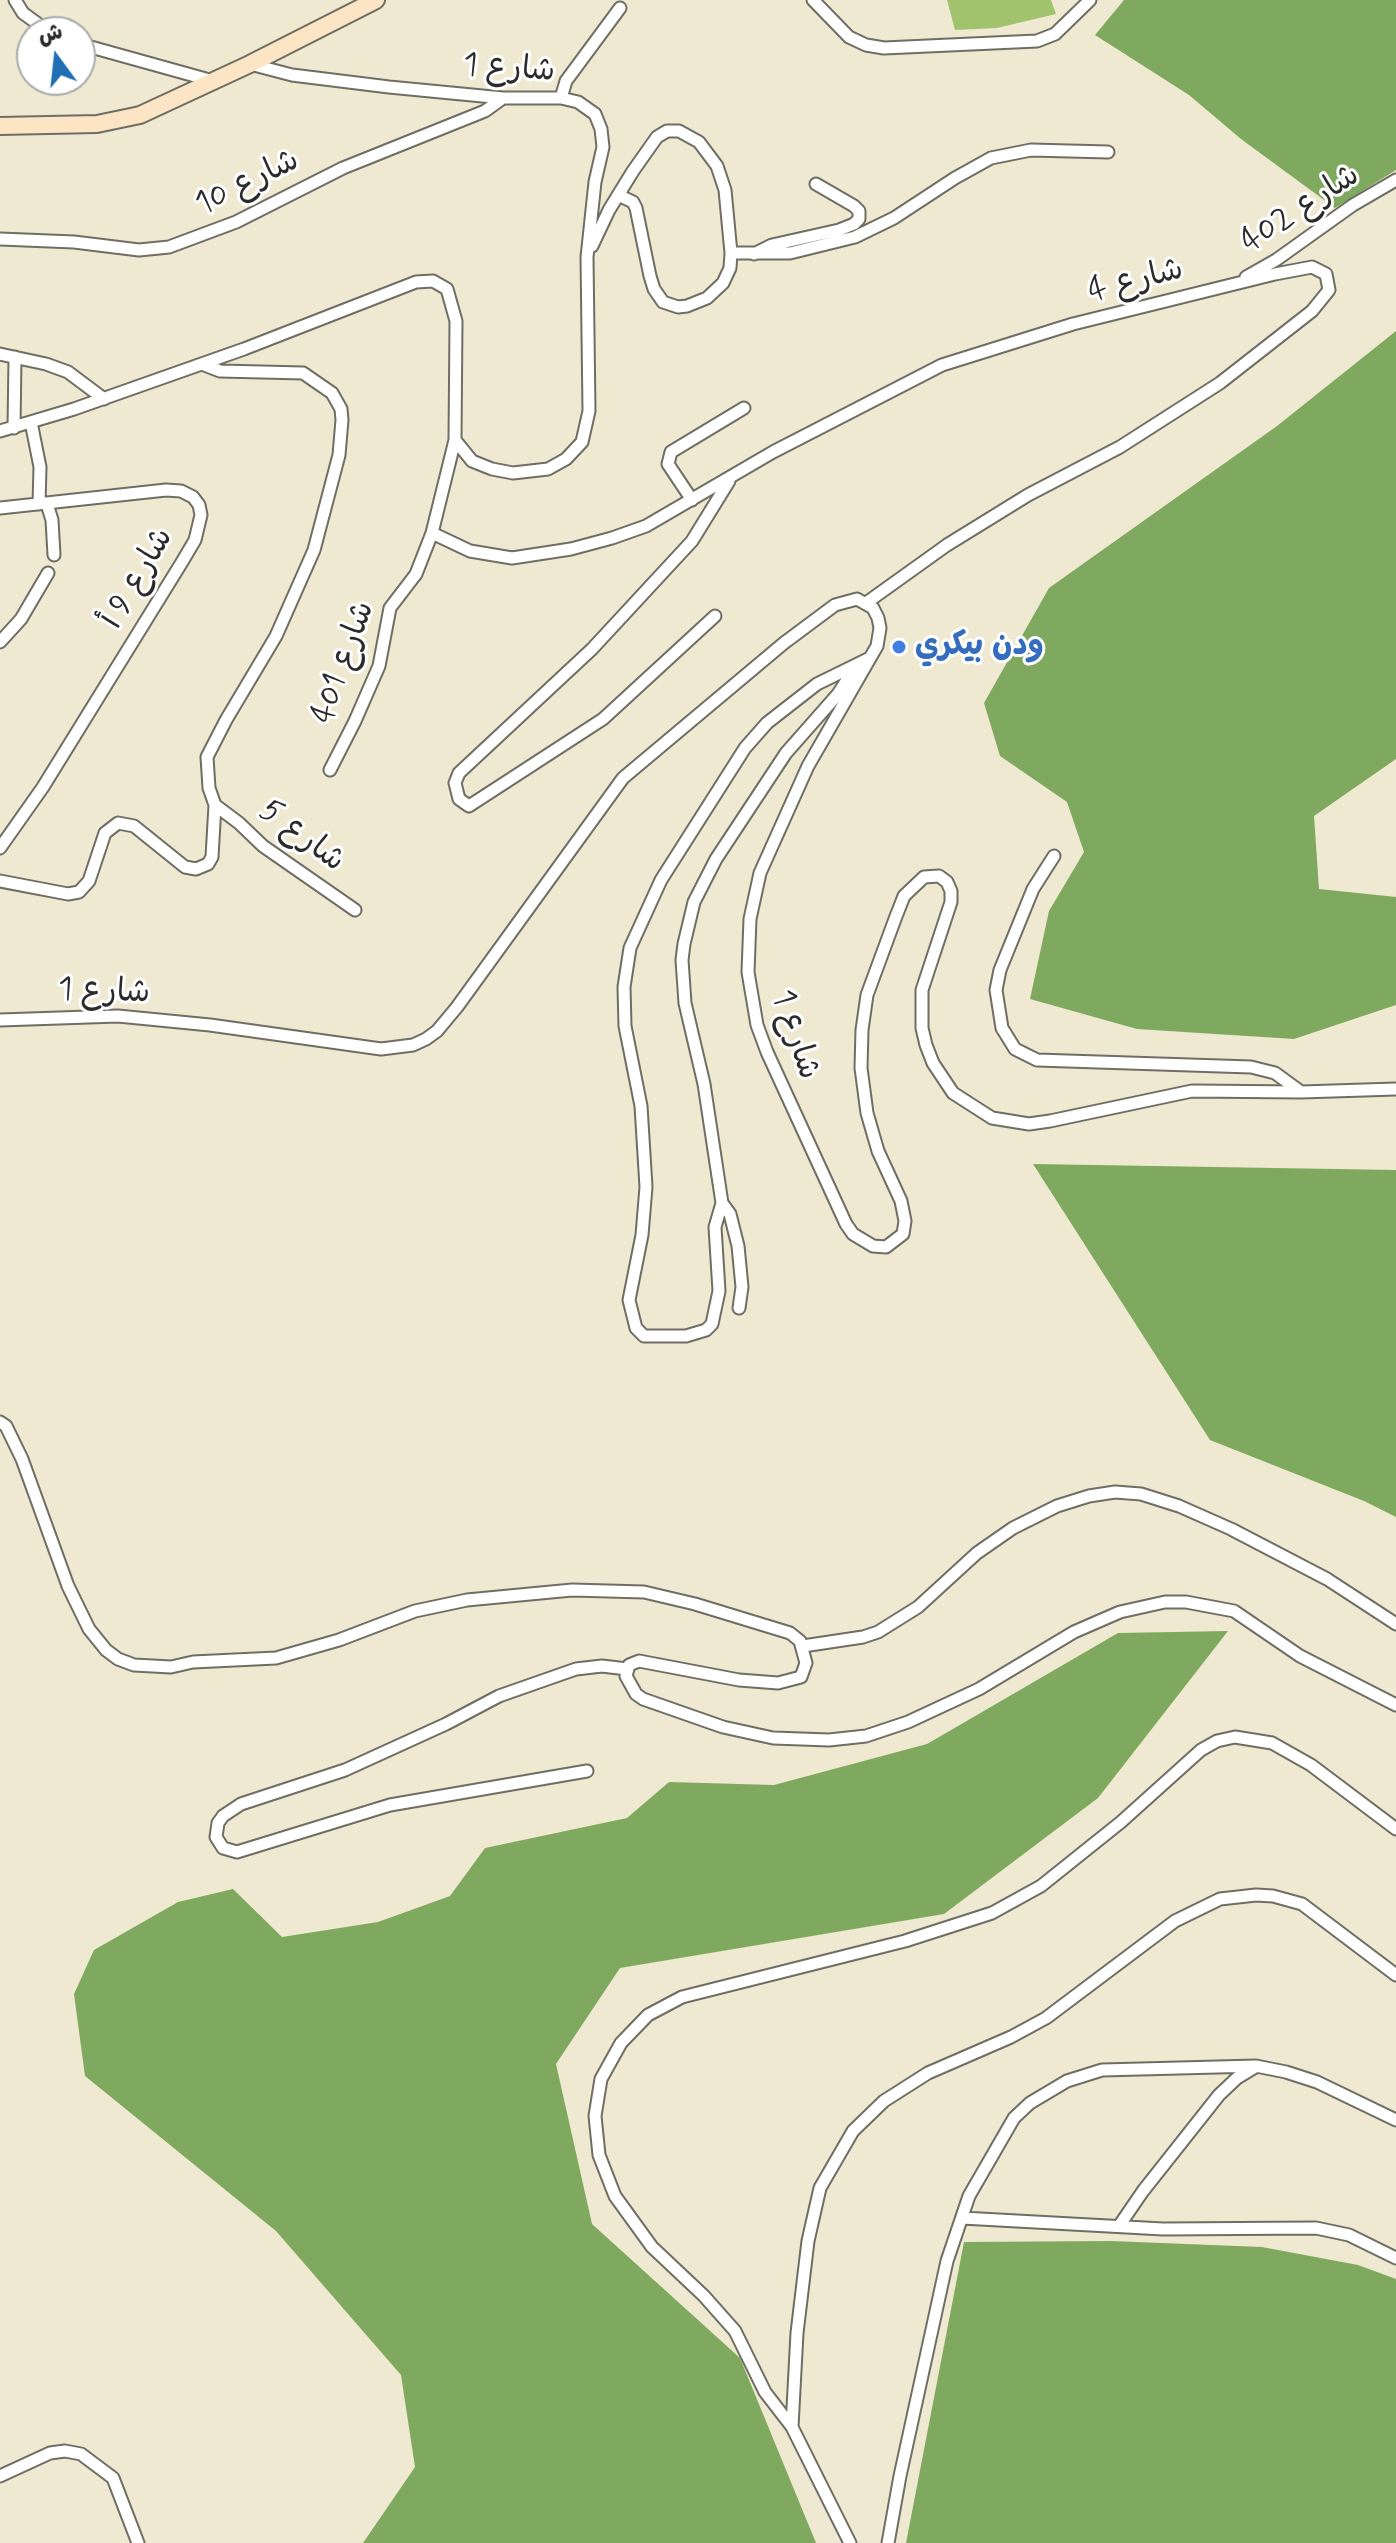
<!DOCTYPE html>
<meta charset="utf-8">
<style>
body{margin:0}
#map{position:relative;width:1396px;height:2543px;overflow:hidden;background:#eee9d0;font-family:Mynerve,"Playpen Sans Arabic",sans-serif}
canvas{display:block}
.north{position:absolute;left:16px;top:16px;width:80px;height:80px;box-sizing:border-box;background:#fff;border:2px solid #aaa;border-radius:50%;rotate:345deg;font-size:22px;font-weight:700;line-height:32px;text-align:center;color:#2b2b2b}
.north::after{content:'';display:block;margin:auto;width:28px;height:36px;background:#1f6fb2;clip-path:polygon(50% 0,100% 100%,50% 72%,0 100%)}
</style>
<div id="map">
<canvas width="1396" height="2543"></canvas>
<div class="north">ش</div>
</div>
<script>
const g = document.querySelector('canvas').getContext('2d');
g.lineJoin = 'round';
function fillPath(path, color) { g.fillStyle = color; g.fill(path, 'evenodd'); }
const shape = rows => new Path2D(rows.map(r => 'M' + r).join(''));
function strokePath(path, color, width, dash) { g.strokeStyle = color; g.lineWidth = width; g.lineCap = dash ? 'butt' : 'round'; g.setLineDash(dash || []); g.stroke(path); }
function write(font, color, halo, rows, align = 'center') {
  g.font = font + ' Mynerve,"Playpen Sans Arabic",sans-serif'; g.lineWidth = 6; g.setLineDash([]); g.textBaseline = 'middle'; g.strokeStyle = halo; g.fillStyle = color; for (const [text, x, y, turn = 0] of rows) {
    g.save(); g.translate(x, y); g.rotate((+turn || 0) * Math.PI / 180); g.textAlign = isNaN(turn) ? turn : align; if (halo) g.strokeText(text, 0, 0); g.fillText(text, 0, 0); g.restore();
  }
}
const green = shape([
 [947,0,1051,0,1056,14,997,28,955,30]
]);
const forest = shape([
 [1124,0,1396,0,1396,170,1335,208,1241,139,1189,95,1095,35],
 [1396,331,1396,759,1314,816,1319,889,1396,897,1396,1005,1294,1039,1137,1029,1030,999,1049,911,1084,852,1067,802,1000,756,984,703,1049,588,1277,426],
 [1033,1164,1396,1170,1396,1517,1364,1501,1210,1440],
 [1228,1631,1098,1798,944,1914,620,1968,556,2064,592,2224,740,2358,816,2543,363,2543,415,2467,401,2375,276,2231,85,2076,74,1994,94,1950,178,1902,233,1889,282,1937,378,1922,450,1896,485,1848,627,1818,669,1782,774,1785,927,1744,1118,1633],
 [1111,2241,1262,2247,1358,2265,1396,2279,1396,2543,906,2543,964,2242]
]);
const street = shape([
 [15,0,23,13,49,32],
 [813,0,849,37,866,45,884,48,1037,41,1055,34,1090,0],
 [80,44,213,81],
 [250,64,292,75,389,87,503,98,561,98,578,102,595,114,601,129,603,147,595,182,587,257,589,411,582,442,566,459,548,469,513,473,492,469,472,461,455,440],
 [561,98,566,81,620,8],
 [0,239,74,242,139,250,169,247,236,222,343,168,485,111,503,98],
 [592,246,609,210,633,171,657,137,667,131,679,131,699,142,717,166,725,190,731,253,730,268,723,283,707,298,687,306,678,307,663,302,654,289,650,276,636,208,633,202,618,195],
 [731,253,790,253,855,237,894,218,955,178,991,158,1031,150,1108,152],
 [754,254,772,245,839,230,854,224,859,219,859,211,854,206,816,184],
 [1246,277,1276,260,1353,205,1396,180],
 [0,354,46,364,68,372,104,399],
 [31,422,40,467,39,504],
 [14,428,15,357],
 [0,431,74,409,244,349,416,282,433,281,447,289,456,321,455,440,432,533,416,574,390,608,379,666,355,721,330,770],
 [692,500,668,464,671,452,744,408],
 [47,504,52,520,54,555],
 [0,508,166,490,181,491,193,497,199,505,201,515,195,540,182,562,43,787,0,848],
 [432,533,470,551,512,558,571,549,612,538,646,526,773,452,942,365,1073,324,1275,274,1312,267,1326,274,1329,290,1312,311,1220,383,1120,447,1028,495,947,545,866,603],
 [715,616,603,719,469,806,459,799,455,783,459,773,592,649,692,541,729,481],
 [0,642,21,619,48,573],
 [215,805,239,823,263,846,355,910],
 [1054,856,1033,889,1000,970,996,990,1002,1028,1015,1049,1037,1060,1251,1067,1275,1073,1301,1092],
 [0,881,68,894,79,892,89,881,105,833,118,823,134,826,185,867,196,869,208,864,212,857,215,805,209,788,207,757,226,720,276,636,314,550,339,455,342,420,341,409,332,393,303,373,220,371,202,364],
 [0,1020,118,1016,210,1025,381,1049,413,1045,426,1039,437,1031,457,1007,623,778,784,643,835,605,857,599,873,608,878,618,880,628,877,646,808,766,760,873,750,919,748,972,757,1025,767,1052,846,1224,853,1234,873,1246,886,1247,903,1234,905,1221,901,1201,878,1151,867,1113,861,1068,862,1030,867,995,895,919,904,896,924,877,939,876,947,882,951,891,951,902,922,990,922,1028,926,1045,933,1063,953,1093,992,1118,1029,1124,1050,1121,1192,1091,1301,1092,1396,1089],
 [722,1203,715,1227,719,1291,712,1324,706,1330,686,1336,644,1336,636,1328,629,1300,642,1235,646,1187,641,1106,625,1026,624,987,630,948,661,880,745,748,767,723,817,684,870,658],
 [739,1308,742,1287,738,1246,730,1214,722,1203,704,1084,685,1003,682,960,684,944,694,902,716,859,786,753,838,694,856,666],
 [0,1422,6,1426,22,1459,68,1586,89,1629,106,1650,118,1659,134,1665,171,1667,193,1662,276,1658,339,1640,415,1611,467,1600,572,1590,644,1592,695,1604,790,1633,800,1641,806,1663,801,1677,778,1683,739,1680,639,1661,629,1665,626,1676,636,1694,643,1699,723,1727,773,1738,829,1740,866,1736,908,1722,979,1689,1074,1632,1120,1612,1165,1602,1186,1602,1234,1611,1300,1656,1396,1705],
 [803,1646,863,1637,878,1632,918,1607,977,1553,1013,1528,1057,1506,1089,1496,1115,1492,1141,1494,1179,1506,1231,1529,1327,1579,1396,1624],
 [587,1771,390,1805,237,1852,223,1848,216,1837,218,1823,223,1816,241,1804,345,1770,446,1724,499,1696,576,1669,602,1666,627,1669],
 [962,2218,1163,2229,1316,2228,1349,2235,1396,2258],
 [1119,2226,1143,2191,1219,2095,1237,2078,1255,2067],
 [792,2427,797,2333,808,2241,820,2188,853,2131,884,2101,928,2073,1011,2037,1046,2018,1175,1921,1220,1899,1256,1895,1273,1896,1302,1904,1396,1975],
 [0,2476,50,2453,65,2451,81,2454,113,2478,138,2543],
 [850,2543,792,2427,765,2392,735,2331,704,2296,652,2247,615,2196,599,2155,595,2116,601,2079,621,2043,648,2015,682,1997,905,1941,992,1913,1041,1886,1121,1822,1201,1750,1217,1741,1235,1737,1272,1743,1311,1765,1396,1829],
 [888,2543,900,2476,947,2261,969,2196,1014,2118,1030,2103,1067,2081,1102,2070,1256,2066,1286,2072,1317,2082,1396,2120]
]);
const secondary = shape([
 [0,126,97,124,140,115,250,64,376,0]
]);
const markers = [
 [899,647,8,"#3f7fe0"]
];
const streetNames = [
 ["شارع 1",509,70,4],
 ["شارع 10",248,184,-26],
 ["شارع 402",1301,210,-33],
 ["شارع 4",1136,282,-14],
 ["شارع 9 أ",139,579,-60],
 ["شارع 401",345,663,-70],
 ["شارع 5",301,837,37],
 ["شارع 1",104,993,2],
 ["شارع 1",794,1035,72]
];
const shopNames = [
 ["ودن بيكري",915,647]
];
fillPath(green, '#a1c36d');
fillPath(forest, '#80a960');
strokePath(street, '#6f6e65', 15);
strokePath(secondary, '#6f6e65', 20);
strokePath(street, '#fff', 11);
strokePath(secondary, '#fce5c4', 16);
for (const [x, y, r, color] of markers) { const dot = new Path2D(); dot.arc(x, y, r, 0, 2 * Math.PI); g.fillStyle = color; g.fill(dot); strokePath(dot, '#fff', 3); }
write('32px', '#2b2b2b', '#fff', streetNames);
write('bold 32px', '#366cbe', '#fff', shopNames, 'left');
</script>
